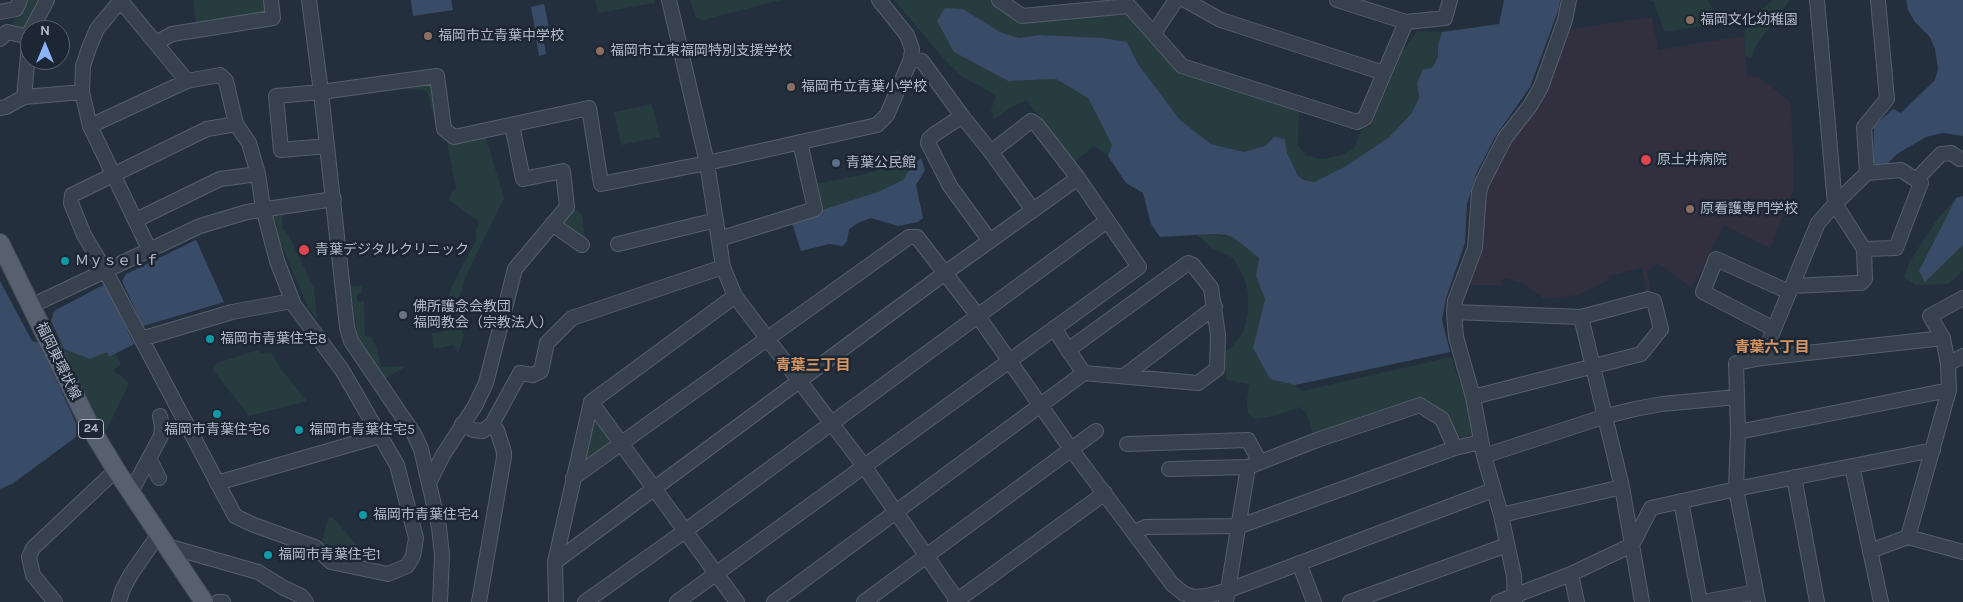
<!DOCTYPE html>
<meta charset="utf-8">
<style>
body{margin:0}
#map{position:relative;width:1963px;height:602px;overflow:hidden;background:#242f3e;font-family:Karla,sans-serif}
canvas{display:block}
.north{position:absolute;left:20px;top:20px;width:50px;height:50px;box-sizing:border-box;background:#1d2633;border:1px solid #59626f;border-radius:50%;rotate:0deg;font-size:14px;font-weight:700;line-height:20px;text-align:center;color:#b4bcc9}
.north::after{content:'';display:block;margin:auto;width:18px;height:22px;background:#8ab4f8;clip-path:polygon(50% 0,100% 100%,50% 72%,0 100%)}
</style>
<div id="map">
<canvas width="1963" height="602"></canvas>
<div class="north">N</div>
</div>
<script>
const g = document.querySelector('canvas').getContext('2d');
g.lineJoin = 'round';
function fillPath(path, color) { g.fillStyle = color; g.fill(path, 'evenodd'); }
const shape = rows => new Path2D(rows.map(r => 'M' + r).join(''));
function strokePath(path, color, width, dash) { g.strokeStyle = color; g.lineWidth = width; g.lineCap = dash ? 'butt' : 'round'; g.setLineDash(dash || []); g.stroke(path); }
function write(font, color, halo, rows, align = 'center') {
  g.font = font + ' Karla,"Noto Sans JP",sans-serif'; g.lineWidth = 5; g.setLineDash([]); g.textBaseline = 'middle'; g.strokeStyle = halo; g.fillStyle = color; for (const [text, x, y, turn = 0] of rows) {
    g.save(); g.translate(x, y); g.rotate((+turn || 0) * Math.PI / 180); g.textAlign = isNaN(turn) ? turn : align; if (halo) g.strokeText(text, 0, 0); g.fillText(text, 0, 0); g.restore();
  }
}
const medical = shape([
 [1652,17,1658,50,1744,36,1747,76,1759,77,1791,103,1794,189,1770,248,1724,225,1692,288,1658,263,1647,271,1651,292,1646,292,1642,268,1607,276,1608,281,1577,295,1544,299,1524,283,1503,278,1502,285,1467,285,1482,245,1485,187,1512,133,1538,103,1557,65,1571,29]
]);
const green = shape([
 [24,0,44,0,26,34,9,30],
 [193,0,266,0,268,16,196,24],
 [595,0,655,0,655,3,598,13],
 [690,0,781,0,703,20,696,18],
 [894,0,989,0,1023,23,1127,13,1183,71,1299,111,1298,146,1307,156,1323,159,1342,155,1355,147,1361,130,1371,126,1403,51,1417,31,1442,32,1438,45,1438,57,1432,68,1423,69,1417,82,1419,98,1411,114,1388,138,1344,167,1314,182,1298,177,1287,153,1274,137,1265,146,1244,152,1211,144,1179,120,1138,64,1127,42,1040,35,1019,38,1000,32,963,9,955,52,1008,81,1056,79,1088,98,1112,145,1108,156,1094,146,1072,164,1036,119,1039,116,1026,100,1009,109,994,119,991,110,996,95,961,76,944,59],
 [1644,0,1708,0,1720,23,1665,32,1653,1],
 [1773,0,1790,0,1757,44,1752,57,1745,56,1744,32,1760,11],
 [436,80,442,139,439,118,433,114,427,91,388,87],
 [652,104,660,137,621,145,614,112],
 [485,134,504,198,466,276,460,296,458,323,464,335,458,354,454,345,433,349,432,333,443,332,442,310,446,307,451,288,476,240,476,230,479,222,449,200,451,193,456,188,447,143],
 [898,151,909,157,911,176,905,188,821,211,816,184,865,174,887,167,889,153],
 [1956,198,1919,271,1925,282,1963,245,1963,271,1948,284,1916,285,1904,278,1909,263,1926,236,1939,217],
 [572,208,582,214,586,243,562,224,561,219],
 [282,214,283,229,288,234,314,288,317,319,308,307,278,237,277,223,272,216],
 [1213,234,1234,238,1259,258,1256,276,1265,299,1253,348,1270,379,1295,385,1302,391,1451,357,1467,404,1471,434,1464,438,1454,436,1433,408,1428,399,1314,437,1307,414,1300,407,1274,416,1256,419,1248,414,1247,402,1249,384,1227,380,1223,361,1225,351,1231,348,1244,331,1248,313,1248,292,1244,277,1233,258,1212,248,1197,235],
 [350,286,361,286,362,293,357,294,357,301,364,301,365,336,371,337,377,348,381,367,407,366,384,379,358,338],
 [63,346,64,349,107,352,109,357,116,353,121,365,113,370,129,383,103,438,60,353],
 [257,350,262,353,271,352,281,369,307,401,249,416,213,370,217,363],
 [595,416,612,446,582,466],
 [329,517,333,518,364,553,371,566,333,559,319,549]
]);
const water = shape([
 [411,0,451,0,453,10,413,16],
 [1504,0,1560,0,1559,8,1530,87,1495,137,1476,174,1467,204,1465,243,1446,298,1442,320,1450,352,1295,385,1270,379,1253,348,1265,299,1256,276,1259,258,1234,238,1226,235,1213,234,1160,237,1151,224,1143,193,1126,183,1108,156,1112,145,1088,98,1056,79,1008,81,954,52,937,21,945,8,963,9,1000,32,1019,38,1040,35,1103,38,1127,42,1138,64,1180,120,1211,144,1244,152,1265,146,1274,137,1285,139,1287,153,1298,176,1304,180,1314,182,1344,167,1388,138,1411,114,1419,98,1417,83,1423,69,1432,68,1438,57,1438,45,1442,32,1499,24],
 [1906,0,1963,0,1963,136,1943,133,1926,137,1897,154,1887,164,1873,165,1874,126,1893,109,1901,113,1935,80,1938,69,1935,49,1930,37,1915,22,1908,10],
 [544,4,550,32,536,35,531,7],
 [543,37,546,54,539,56,536,38],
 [921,158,925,170,916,185,923,218,918,222,898,226,871,218,858,223,849,229,847,241,843,246,829,244,801,251,791,220,878,192,903,180,911,167],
 [1963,196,1963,245,1925,282,1919,271,1956,198],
 [196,240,224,302,143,326,122,281,126,274],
 [0,281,32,341,39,343,76,423,76,437,12,484,0,489],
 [105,284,134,344,109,357,107,352,90,359,64,349,51,321,54,311]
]);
const minor = shape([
 [120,0,187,81,220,75,226,81,236,124,249,143,258,174,263,208,277,261,294,305,342,370,397,465,416,538,413,556,407,566,388,574,331,562,315,547,254,525,235,516,106,272,84,235,71,203,72,195,207,129,236,124],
 [121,0,97,29,89,48,83,66,82,92,90,126,150,251],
 [309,0,321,92,347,327,351,341,414,434,421,449,439,527,442,555,440,602],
 [669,0,707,163,723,267,735,296,864,466,957,600],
 [999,0,1022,16,1129,6,1182,66,1357,122,1365,118,1406,22],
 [1185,0,1221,20,1384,73],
 [1337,0,1406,22,1445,18,1450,0],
 [0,12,16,9,20,0],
 [31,30,47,0],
 [1154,33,1176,0],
 [0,39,7,32,29,37],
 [156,43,172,34,273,18,271,0],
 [911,59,922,61,962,116,991,152,1033,210],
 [24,97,30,34],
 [0,108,6,107,24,97,82,92],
 [962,116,935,134,929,139,928,143,950,186,990,241],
 [90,126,187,81],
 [327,146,281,150,276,96,321,92,437,76,444,129,454,137,589,108,601,184,707,163,877,125,887,115,911,59,912,49,907,35,879,0],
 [1867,173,1864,127,1887,99,1878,0],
 [1916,180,1941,154,1951,153,1960,159],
 [136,220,220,179,258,174],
 [552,224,582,245],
 [719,239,815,209,800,142],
 [618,244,716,220],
 [1792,286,1856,283,1861,283,1865,279,1864,249,1835,204,1867,173,1901,170,1921,183,1896,248,1864,249],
 [31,306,200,226,247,212,334,199],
 [1454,312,1581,317,1622,487,1642,602],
 [1054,328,1068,350,1084,373,1198,383,1217,369,1218,335,1211,288,1193,265,1188,263,1068,350],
 [1774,329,1703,292,1716,259,1789,292],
 [1943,338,1930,316,1963,298],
 [141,339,232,312,292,301],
 [1762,358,1818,223,1835,204,1817,0],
 [1948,364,1963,356],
 [1124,376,1215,307],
 [1473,397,1641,354,1661,329,1654,301,1648,299,1581,317],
 [591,402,737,602],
 [462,424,473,430,483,431,492,424,520,373,533,375,541,371,547,343,572,318,723,267],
 [1738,432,1949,390],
 [1127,444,1248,440,1260,462],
 [1484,456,1606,416,1635,409,1662,404,1737,397],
 [149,458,159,478],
 [1852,466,1881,602],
 [1169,469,1248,467],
 [1794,477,1817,602],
 [573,478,909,237,917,237,978,316,1071,449,1172,584,1183,593,1193,597,1207,596,1229,590,1493,490],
 [217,483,380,436],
 [429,483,443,455,475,406,486,383,515,269,567,207,563,171,523,179,512,125],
 [131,492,161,436,162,426,160,416],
 [1681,501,1700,602],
 [1501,515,1622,487],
 [1134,532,1146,527,1240,526,1455,448,1481,442],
 [167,546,258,572,284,588,301,596,306,602],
 [1870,551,1908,537,1963,552],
 [555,562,945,273,1078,178],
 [1299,563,1314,602],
 [1571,574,1577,602],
 [55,602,33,575,29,557,33,548,116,470],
 [119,602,122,591,131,574,159,534],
 [218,602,223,602],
 [479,602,504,457,504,452,497,430,489,427],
 [556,602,555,562,591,402,735,296],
 [585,602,685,531,1107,221],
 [677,602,1139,267,1078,178,1037,125,1031,121,991,152],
 [774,602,1084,373],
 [864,602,1096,431],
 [955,602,1105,493],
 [1226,602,1248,467,1317,440,1420,405,1442,419,1455,448],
 [1350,602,1507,545],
 [1498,602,1571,574,1632,545,1651,508,1736,489,1933,450],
 [1515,602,1514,576,1501,515,1484,456,1473,397,1456,337,1454,312,1455,301,1475,248,1479,192,1482,183,1505,138,1530,106,1541,87,1565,20,1569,0],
 [1703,602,1756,592],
 [1758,602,1736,489,1738,432,1736,363,1762,358,1943,338,1948,364,1949,390,1908,537]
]);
const major = shape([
 [0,243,93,432,116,470,204,602]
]);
const markers = [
 [1690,20,5,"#8d6e63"],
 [428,36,5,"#8d6e63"],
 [600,51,5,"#8d6e63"],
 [791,87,5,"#8d6e63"],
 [1646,160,6,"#e0444e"],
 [836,163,5,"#5c6f8a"],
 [1690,209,5,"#8d6e63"],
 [304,250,6,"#e0444e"],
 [65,261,5,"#0f9aa8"],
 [403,315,5,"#6b7280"],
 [210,339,5,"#0f9aa8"],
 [217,414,5,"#0f9aa8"],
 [299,430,5,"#0f9aa8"],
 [363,515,5,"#0f9aa8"],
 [268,555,5,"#0f9aa8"]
];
const shields = [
 [91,429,25]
];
const shieldNames = [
 ["24",91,429]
];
const poiNames = [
 ["福岡文化幼稚園",1700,20],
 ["福岡市立青葉中学校",438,36],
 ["福岡市立東福岡特別支援学校",610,51],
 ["福岡市立青葉小学校",801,87],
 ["原土井病院",1657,160],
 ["青葉公民館",846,163],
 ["原看護専門学校",1700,209],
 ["青葉デジタルクリニック",315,250],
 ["Ｍｙｓｅｌｆ",75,261],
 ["佛所護念会教団",413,307],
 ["福岡教会（宗教法人）",413,323],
 ["福岡市青葉住宅8",220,339],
 ["福岡市青葉住宅6",217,430,"center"],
 ["福岡市青葉住宅5",309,430],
 ["福岡市青葉住宅4",373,515],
 ["福岡市青葉住宅1",278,555]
];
const streetNames = [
 ["福岡東環状線",58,361,64]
];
const neighbourhoodNames = [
 ["青葉六丁目",1772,348],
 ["青葉三丁目",813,366]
];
fillPath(medical, '#32303f');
fillPath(green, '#263c3f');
fillPath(water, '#394c67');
strokePath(minor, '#565f6c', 16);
strokePath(major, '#414a57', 20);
strokePath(minor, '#38414e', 14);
strokePath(major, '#56606e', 18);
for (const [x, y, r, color] of markers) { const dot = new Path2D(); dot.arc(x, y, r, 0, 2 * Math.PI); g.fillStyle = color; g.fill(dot); strokePath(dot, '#1d2633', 2); }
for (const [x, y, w] of shields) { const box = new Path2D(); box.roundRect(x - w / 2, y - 9.5, w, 19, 4); g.fillStyle = '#1d2633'; g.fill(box); strokePath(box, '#b4bcc9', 1); }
write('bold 12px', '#b4bcc9', null, shieldNames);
write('14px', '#b4bcc9', '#1d2633', poiNames, 'left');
write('14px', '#b4bcc9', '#1d2633', streetNames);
write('bold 15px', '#d59563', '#1d2633', neighbourhoodNames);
</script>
